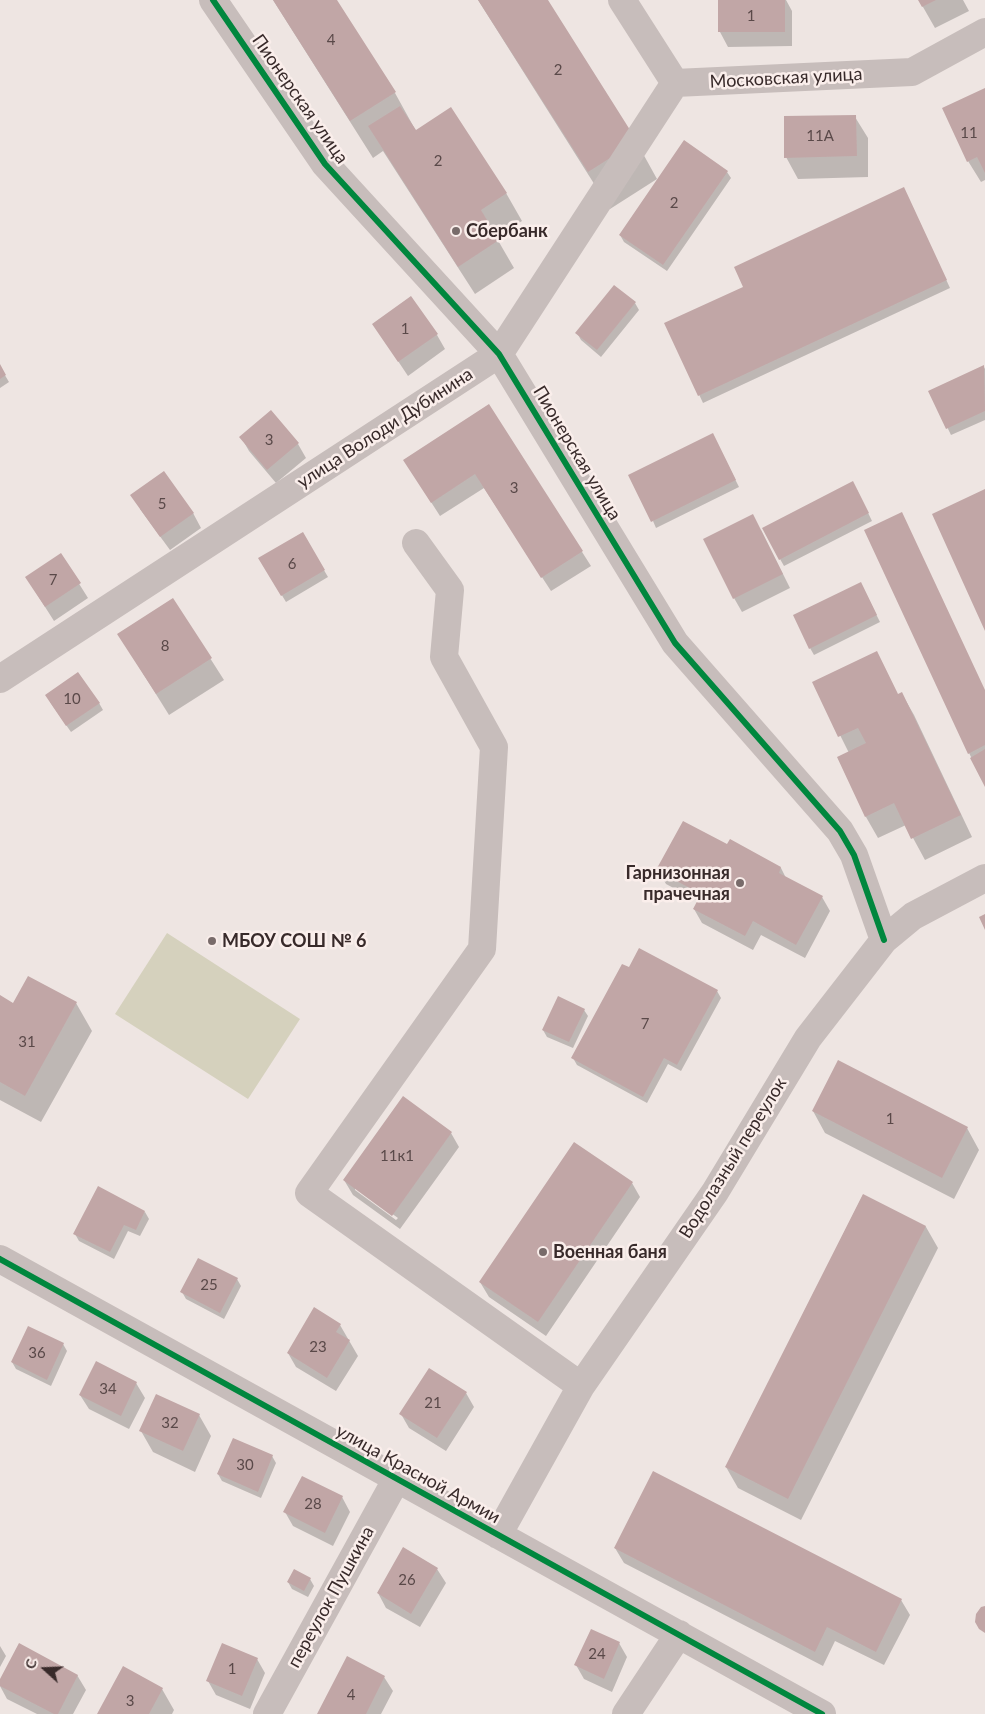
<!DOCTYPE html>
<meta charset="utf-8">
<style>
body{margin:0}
#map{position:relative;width:985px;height:1714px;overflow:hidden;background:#eee5e2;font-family:Lato,sans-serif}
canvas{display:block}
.north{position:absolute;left:20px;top:1644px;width:50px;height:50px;-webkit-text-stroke:4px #faeeeb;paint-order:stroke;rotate:290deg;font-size:14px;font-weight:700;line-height:20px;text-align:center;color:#382a2a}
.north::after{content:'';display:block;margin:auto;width:18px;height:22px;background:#382a2a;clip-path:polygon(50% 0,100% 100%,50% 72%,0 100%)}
</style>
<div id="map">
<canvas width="985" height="1714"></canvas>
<div class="north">С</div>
</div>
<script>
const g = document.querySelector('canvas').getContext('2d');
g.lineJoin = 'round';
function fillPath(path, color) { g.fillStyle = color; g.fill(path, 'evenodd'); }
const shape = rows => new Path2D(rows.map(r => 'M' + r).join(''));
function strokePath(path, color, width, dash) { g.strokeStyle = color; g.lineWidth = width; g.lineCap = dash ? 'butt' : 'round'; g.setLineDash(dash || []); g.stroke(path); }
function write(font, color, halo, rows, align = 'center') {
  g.font = font + ' Lato,sans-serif'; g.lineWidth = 5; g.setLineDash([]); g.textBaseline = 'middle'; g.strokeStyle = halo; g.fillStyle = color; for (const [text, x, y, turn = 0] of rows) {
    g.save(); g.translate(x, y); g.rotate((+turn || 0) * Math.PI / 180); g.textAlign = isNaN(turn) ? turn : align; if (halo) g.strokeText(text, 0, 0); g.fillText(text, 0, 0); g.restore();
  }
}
const green = shape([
 [167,933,300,1019,248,1099,115,1014]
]);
const shadow = shape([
 [273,0,336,0,395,93,416,131,506,193,522,221,496,237,514,268,475,294,383,151,373,158],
 [478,0,546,0,636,141,657,179,610,209],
 [719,0,786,0,792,11,792,46,728,47,720,32],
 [919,0,963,0,969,11,935,28],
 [985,90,985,180,981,182,968,161],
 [855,117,868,138,868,177,798,179,786,157],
 [727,172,731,178,667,271,624,242,620,235],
 [907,195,950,288,703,403,666,324,745,288],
 [635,303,639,310,601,357,581,340,577,333],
 [374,325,437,335,445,349,408,376],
 [0,367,9,382,0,388],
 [984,367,985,369,985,420,951,435,930,392],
 [489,406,591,566,551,591,484,488,440,516,413,474],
 [271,412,298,444,306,458,276,483,249,451,241,437],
 [716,441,739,487,656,528,653,521],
 [857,490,872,521,784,566,780,559],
 [140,509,193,513,201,528,170,550],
 [761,530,790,588,742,612,734,598],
 [302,533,328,577,286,602,260,559],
 [61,555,88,598,54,621,26,577],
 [864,590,880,622,814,655,810,648],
 [173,600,224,680,169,715,119,635],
 [814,683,898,696,902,694,914,715,972,837,925,860,906,825,878,838,866,817,838,758,849,753],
 [985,691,985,784,969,753],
 [50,702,99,703,103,710,71,732],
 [781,868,786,878,822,897,830,911,805,958,761,935,753,950,702,923,694,909,698,901,666,884,658,870],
 [717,991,721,998,681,1071,668,1064,647,1103,577,1065,573,1058],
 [0,997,14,1004,76,1003,92,1031,41,1122,0,1100],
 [584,1010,588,1016,573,1048,547,1037,543,1030],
 [813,1111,967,1128,979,1150,954,1199,825,1133],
 [451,1133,459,1147,400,1229,353,1195,344,1180],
 [355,1187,398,1218,396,1220,355,1190],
 [632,1183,640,1197,546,1336,489,1297,480,1282],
 [863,1195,926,1227,938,1248,801,1520,738,1488,726,1467],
 [145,1212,149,1219,140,1236,128,1231,114,1259,79,1241,75,1234],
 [237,1279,241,1286,224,1319,186,1299,182,1292],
 [340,1325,358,1356,336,1391,296,1367,288,1353],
 [63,1344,67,1351,51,1386,16,1369,12,1362],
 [97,1363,136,1383,145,1398,129,1429,89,1409,80,1395],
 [466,1393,474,1407,446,1451,409,1428,401,1414],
 [199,1415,211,1436,195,1472,153,1452,141,1431],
 [234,1439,272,1456,276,1463,261,1498,222,1481,218,1474],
 [654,1473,901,1600,910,1615,884,1665,835,1641,823,1666,624,1563,615,1548],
 [342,1497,350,1512,333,1546,293,1526,285,1512],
 [437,1569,446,1583,420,1627,386,1608,378,1593],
 [310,1579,314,1586,308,1597,292,1589,288,1582],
 [619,1643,627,1657,612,1692,584,1679,576,1665],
 [0,1646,6,1656,0,1667],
 [257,1659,265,1673,250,1709,216,1695,208,1681],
 [77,1675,86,1690,73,1714,37,1714,7,1699,0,1686,0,1682],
 [384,1677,393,1691,381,1714,318,1714],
 [162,1689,174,1710,172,1714,99,1714]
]);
const building = shape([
 [273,0,337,0,396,92,350,121],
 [478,0,548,0,637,141,588,172],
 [718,0,785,0,785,32,718,32],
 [918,0,936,0,922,7],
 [985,88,985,173,977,157,967,162,942,108],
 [400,106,416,130,451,107,507,193,481,210,499,240,458,267,368,126],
 [856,115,857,156,784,158,784,116],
 [684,140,728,171,663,265,619,235],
 [904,187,947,280,698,396,664,323,743,287,734,267],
 [614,285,636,302,597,350,575,333],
 [411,296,438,334,398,362,372,324],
 [0,364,6,375,0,379],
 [984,365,985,411,946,429,928,391],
 [489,404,583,551,541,578,475,474,431,503,403,460],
 [271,410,299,443,267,470,239,437],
 [713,433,736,480,651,522,628,475],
 [164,471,194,513,160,537,130,495],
 [853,481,869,513,779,560,762,528],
 [985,489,985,631,932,514],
 [902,512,985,690,985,745,968,754,864,530],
 [753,514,783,574,733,599,703,539],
 [303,532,325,570,281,596,258,558],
 [61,553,81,583,45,607,25,577],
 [861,582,877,615,809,649,793,615],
 [173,598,212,658,156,694,117,634],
 [877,651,898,694,902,692,961,815,911,839,894,803,865,817,837,757,866,743,858,728,838,737,812,682],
 [78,672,100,703,66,726,45,695],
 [985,749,985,787,970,758],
 [683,821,727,844,730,839,781,867,779,873,823,896,796,945,753,921,745,936,693,909,701,894,656,870],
 [985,914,985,930,979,917],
 [639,948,718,990,677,1065,664,1058,643,1097,571,1058,622,964,629,967],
 [28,976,77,1002,25,1096,0,1082,0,995,13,1003],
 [558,996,585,1009,569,1042,542,1030],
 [838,1060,968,1127,942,1178,812,1111],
 [403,1096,452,1132,392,1216,343,1180],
 [574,1142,633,1182,538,1322,479,1282],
 [98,1186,145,1211,136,1230,124,1225,110,1252,73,1234],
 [863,1194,926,1226,788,1499,725,1467],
 [198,1258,238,1278,220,1313,180,1292],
 [314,1307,341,1324,336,1332,350,1340,327,1378,287,1353],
 [28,1326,64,1343,47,1380,11,1362],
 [96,1361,137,1382,121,1416,79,1395],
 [429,1368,467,1392,437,1438,399,1414],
 [156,1394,200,1414,183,1451,139,1431],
 [233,1438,273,1455,258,1492,217,1474],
 [653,1471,902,1599,876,1652,827,1627,815,1652,614,1548],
 [302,1476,343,1496,325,1533,283,1512],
 [403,1547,438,1568,411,1614,377,1593],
 [294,1569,311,1578,304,1591,287,1582],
 [985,1606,985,1633,979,1629,975,1622,976,1614,981,1607],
 [591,1629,620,1642,604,1679,574,1665],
 [19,1643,78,1675,58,1714,54,1714,0,1686,0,1679],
 [222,1643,258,1658,242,1696,206,1681],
 [347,1656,385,1676,366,1714,317,1714],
 [123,1666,163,1688,149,1714,97,1714]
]);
const minor = shape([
 [213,0,325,164,499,354,675,643,840,831,854,855,884,940],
 [622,0,675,83,912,72,985,32],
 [416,543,450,590,444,657,494,747,482,949,309,1193,581,1386],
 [0,679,499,354,675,83],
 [0,1259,822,1714],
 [498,1535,581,1386,715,1192,808,1038,884,940,913,916,985,878],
 [267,1714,396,1480],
 [626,1714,679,1634]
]);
const cycleway = shape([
 [213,0,325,164,499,354,675,643,840,831,854,855,884,940],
 [0,1259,822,1714]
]);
const markers = [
 [456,231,5,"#786b6a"],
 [740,883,5,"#786b6a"],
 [212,941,5,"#786b6a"],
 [543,1252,5,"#786b6a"]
];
const numberNames = [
 ["1",751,16],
 ["4",331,40],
 ["2",558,70],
 ["11",969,133],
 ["11А",820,136],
 ["2",438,161],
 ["2",674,203],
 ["1",405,329],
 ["3",269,440],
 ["3",514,488],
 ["5",162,504],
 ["6",292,564],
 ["7",53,580],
 ["8",165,646],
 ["10",72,699],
 ["7",645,1024],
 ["31",27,1042],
 ["1",890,1119],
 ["11к1",397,1156],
 ["25",209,1285],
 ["23",318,1347],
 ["36",37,1353],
 ["34",108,1389],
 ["21",433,1403],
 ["32",170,1423],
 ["30",245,1465],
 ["28",313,1504],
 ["26",407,1580],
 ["24",597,1654],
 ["1",232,1669],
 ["4",351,1695],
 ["3",130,1701]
];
const streetNames = [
 ["Московская улица",786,78,-3],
 ["Пионерская улица",300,99,55],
 ["улица Володи Дубинина",385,428,-33],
 ["Пионерская улица",577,453,59],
 ["Водолазный переулок",733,1158,-58],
 ["улица Красной Армии",418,1474,29],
 ["переулок Пушкина",331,1597,-61]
];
const poiNames = [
 ["Сбербанк",466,231],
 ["Гарнизонная",730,873,"right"],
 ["прачечная",730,894,"right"],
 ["МБОУ СОШ № 6",222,941],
 ["Военная баня",553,1252]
];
fillPath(green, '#d5d1bd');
fillPath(shadow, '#0003');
fillPath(building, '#c1a6a6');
strokePath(minor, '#c7bdbb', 28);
strokePath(cycleway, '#00873e', 6);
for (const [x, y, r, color] of markers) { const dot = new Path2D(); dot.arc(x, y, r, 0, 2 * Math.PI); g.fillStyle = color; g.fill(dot); strokePath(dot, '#faeeeb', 2); }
write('15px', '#5a4949', null, numberNames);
write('18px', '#382a2a', '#faeeeb', streetNames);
write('bold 18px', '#382a2a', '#faeeeb', poiNames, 'left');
</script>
